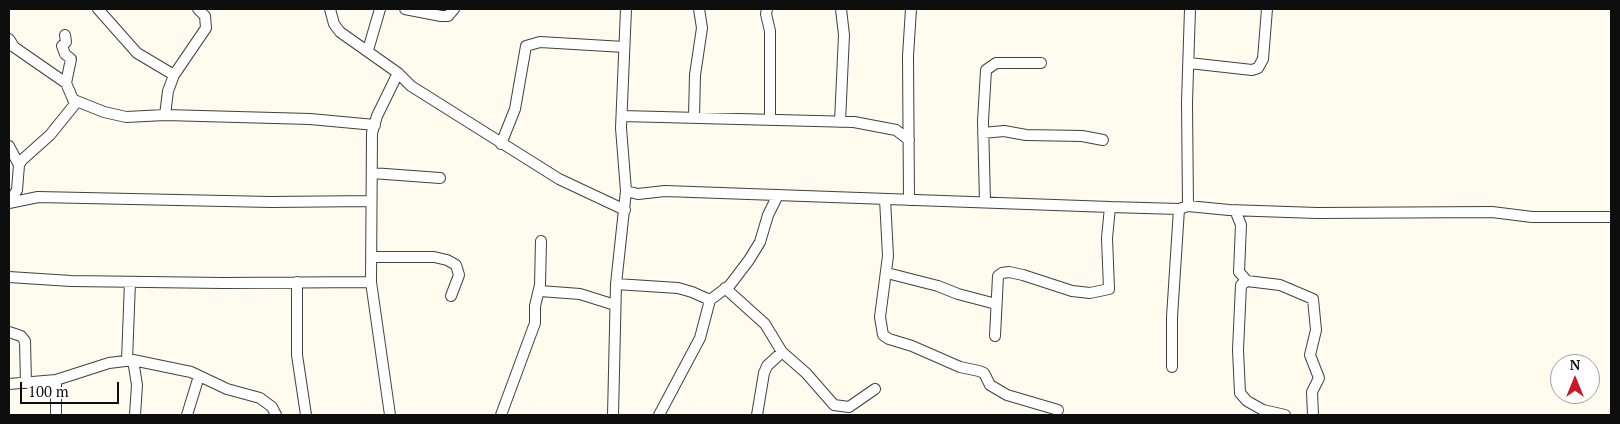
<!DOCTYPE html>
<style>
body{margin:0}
#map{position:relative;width:1620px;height:424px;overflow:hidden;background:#fffbef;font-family:"PT Serif",serif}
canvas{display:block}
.frame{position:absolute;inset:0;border:10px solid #0e0e0e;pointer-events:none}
.north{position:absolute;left:1550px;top:354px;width:50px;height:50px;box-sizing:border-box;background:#fff;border:1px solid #9f9f9f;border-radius:50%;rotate:0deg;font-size:14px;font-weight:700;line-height:20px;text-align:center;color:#0e0e0e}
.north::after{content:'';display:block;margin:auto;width:18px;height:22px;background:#cd1728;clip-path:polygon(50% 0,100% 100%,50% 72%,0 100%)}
.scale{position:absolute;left:20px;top:382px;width:99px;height:22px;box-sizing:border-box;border:2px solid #0e0e0e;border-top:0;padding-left:6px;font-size:15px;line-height:18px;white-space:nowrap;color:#0e0e0e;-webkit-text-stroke:4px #fff;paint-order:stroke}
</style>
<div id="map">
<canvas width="1620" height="424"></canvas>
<div class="frame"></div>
<div class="north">N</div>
<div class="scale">100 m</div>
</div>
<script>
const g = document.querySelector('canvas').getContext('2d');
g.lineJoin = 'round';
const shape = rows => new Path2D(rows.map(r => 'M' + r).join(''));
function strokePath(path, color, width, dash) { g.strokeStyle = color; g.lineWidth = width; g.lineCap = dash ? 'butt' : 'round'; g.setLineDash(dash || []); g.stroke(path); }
const minor = shape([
 [98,9,137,53,174,75],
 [330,9,334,24,340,32,398,73,411,86,559,179,625,210],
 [405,9,441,16,448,16,454,9],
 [767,9,766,14,770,31,770,119],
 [65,35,66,42,62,46,65,54,71,59,66,83],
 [9,39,14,47,66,83,75,104,50,135,22,160,19,165,17,190,9,203],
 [368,50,380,9],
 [1189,63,1252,70,1258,68,1263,59,1267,9],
 [74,100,104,112,126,117,165,115,310,119,375,125],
 [165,115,168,91,174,75,206,28,205,16,198,9],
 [622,116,854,122,896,130,909,140],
 [694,117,695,75,702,28,699,9],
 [840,122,844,35,841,9],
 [983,133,1004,131,1026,135,1082,136,1103,140],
 [501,144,515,109,526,46,540,42,624,47],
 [9,146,19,165],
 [372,173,440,178],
 [626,191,638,194,665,191,1110,207,1179,209,1188,206,1229,210,1317,213,1492,212,1532,217,1611,217],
 [885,199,888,256,880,317,883,335,889,339,912,346,960,367,979,371,984,373,990,385,1007,395,1058,410],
 [909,200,908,56,911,9],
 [985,202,983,121,986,70,996,63,1041,63],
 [9,203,38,197,271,202,371,201],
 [1188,206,1187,102,1190,9],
 [1235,210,1241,225,1239,272,1247,281,1241,285,1238,350,1240,393,1247,401,1263,410,1285,415],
 [373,257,434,257,447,260,456,265,459,275,451,296],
 [887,273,938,286,958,294,996,304],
 [9,277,71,281,223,283,371,282],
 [1247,281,1280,285,1313,299,1316,330,1310,355,1319,378,1312,392,1313,415],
 [297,282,297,355,306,415],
 [616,284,678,288,692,292,710,300],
 [725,288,765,324,782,352,806,373,834,405,849,407,875,389],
 [540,291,580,294,615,305],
 [9,332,21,336,25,341,26,383],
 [995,336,998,276,1002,273,1009,272,1023,275,1072,291,1090,293,1109,289,1107,238,1110,207],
 [127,360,130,282],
 [133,360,137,385,135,415],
 [1172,367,1172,317,1179,209],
 [9,384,56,380,109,363,133,360,191,372,227,389,260,398,272,407,276,415],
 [56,415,56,380],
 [187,415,199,376],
 [390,415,371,282,372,133,377,116,398,73],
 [501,415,535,323,535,306,540,285,541,241],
 [613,415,616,284,626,191,621,128,626,9],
 [659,415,700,338,710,300,730,285,749,260,760,242,768,215,778,195],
 [757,415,764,373,767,366,782,352]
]);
strokePath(minor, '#414141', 12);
strokePath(minor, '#fff', 10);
</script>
